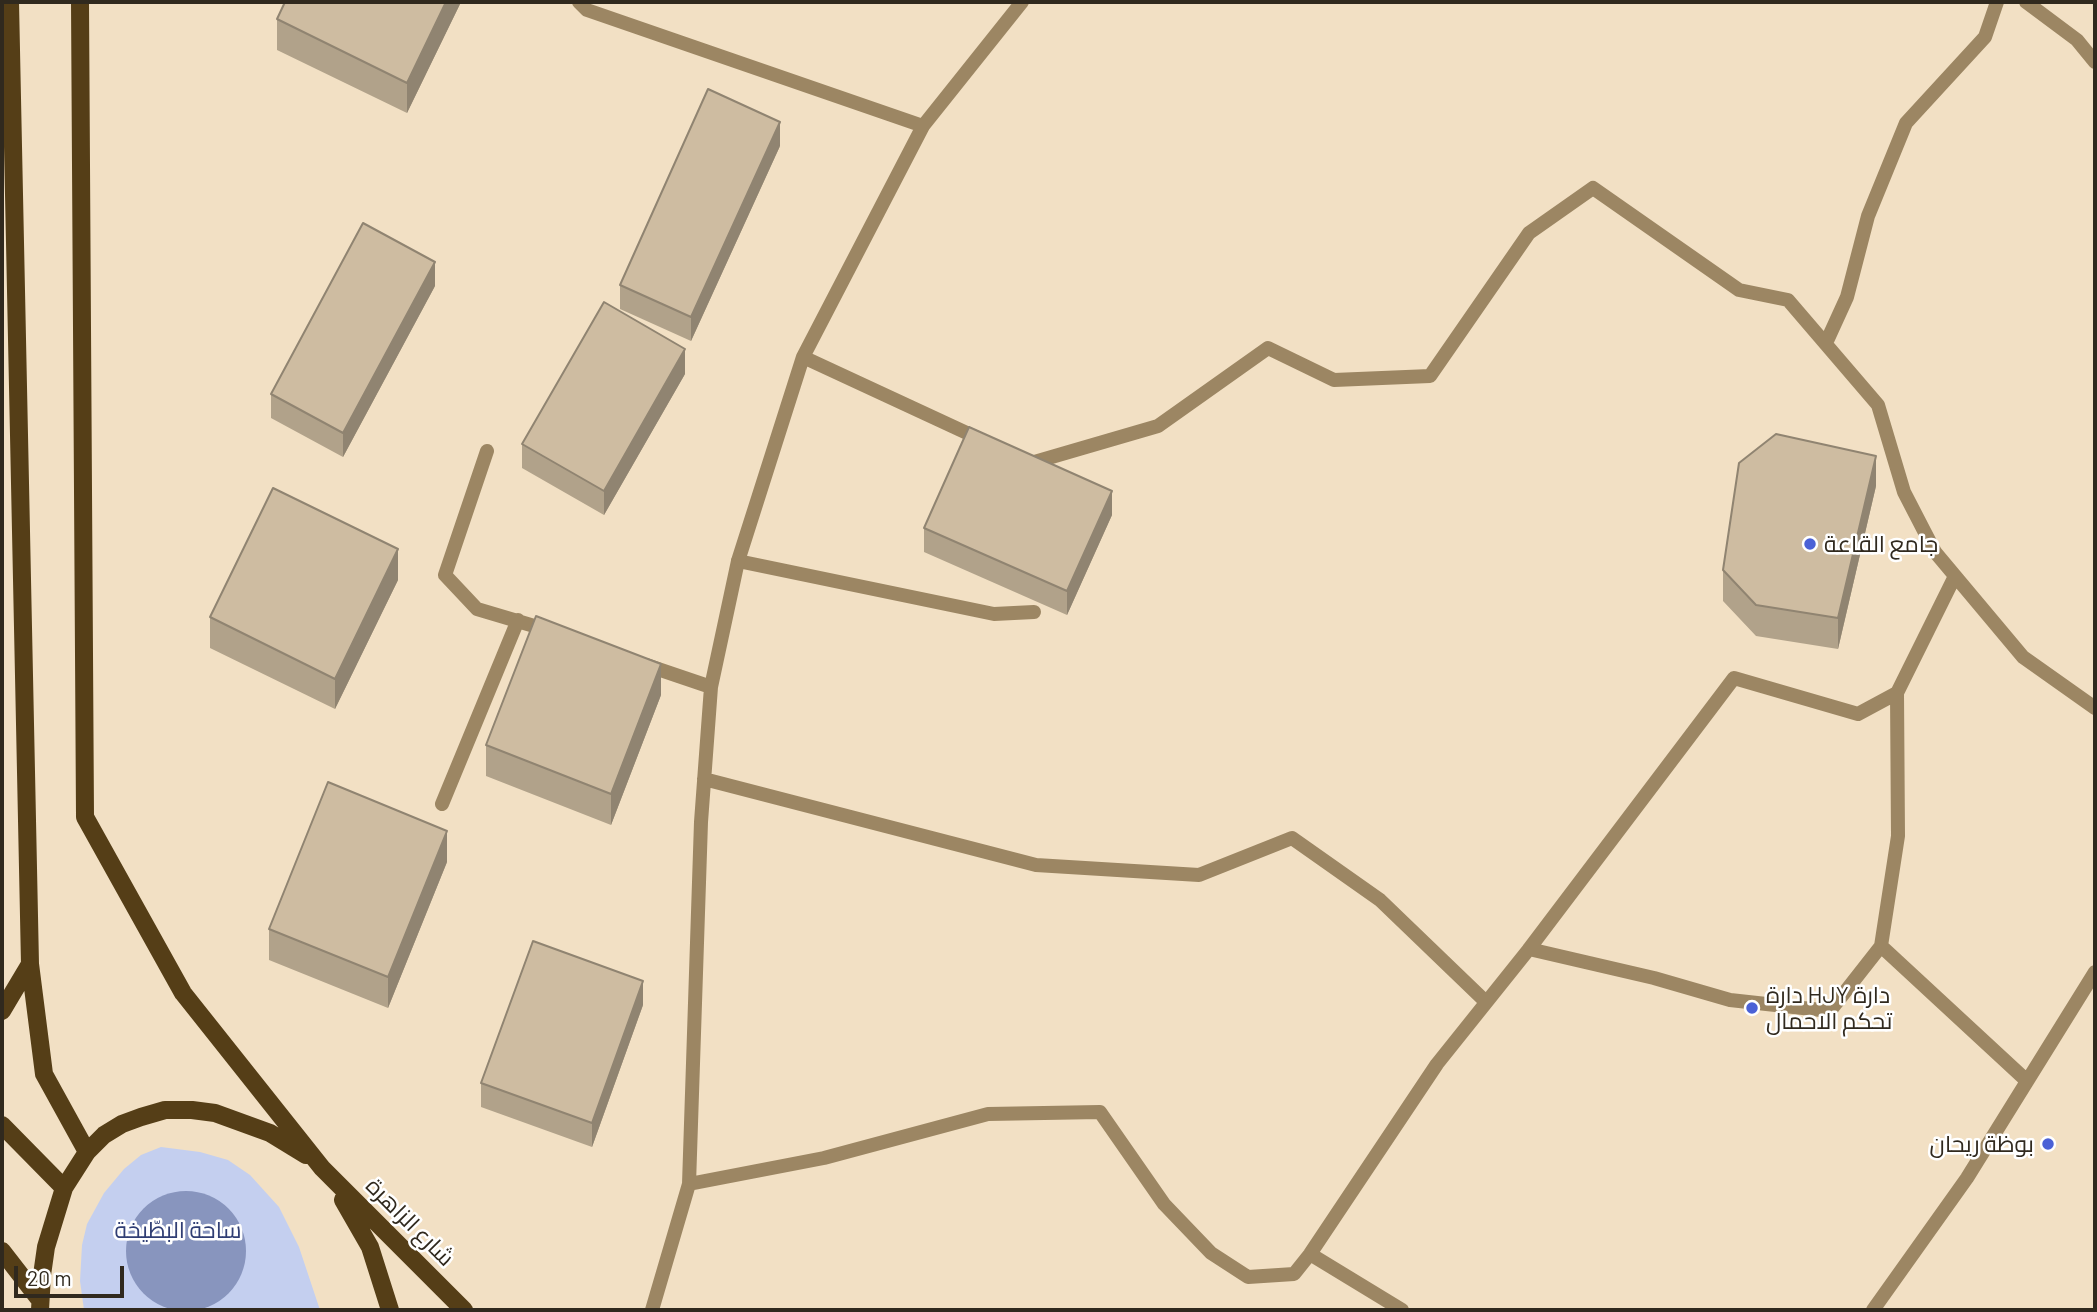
<!DOCTYPE html>
<meta charset="utf-8">
<style>
body{margin:0}
#map{position:relative;width:2097px;height:1312px;overflow:hidden;background:#f2e0c4;font-family:Barlow,sans-serif}
canvas{display:block}
.frame{position:absolute;inset:0;border:4px solid #30291e;pointer-events:none}
.scale{position:absolute;left:14px;top:1266px;width:110px;height:32px;box-sizing:border-box;border:4px solid #30291e;border-top:0;padding-left:9px;font-size:21px;line-height:24px;white-space:nowrap;color:#30291e;-webkit-text-stroke:5px #fff;paint-order:stroke}
</style>
<div id="map">
<canvas width="2097" height="1312"></canvas>
<div class="frame"></div>
<div class="scale">20 m</div>
</div>
<script>
const g = document.querySelector('canvas').getContext('2d');
g.lineJoin = 'round';
function fillPath(path, color) { g.fillStyle = color; g.fill(path, 'evenodd'); }
const shape = rows => new Path2D(rows.map(r => 'M' + r).join(''));
function strokePath(path, color, width, dash) { g.strokeStyle = color; g.lineWidth = width; g.lineCap = dash ? 'butt' : 'round'; g.setLineDash(dash || []); g.stroke(path); }
function write(font, color, halo, rows, align = 'center') {
  g.font = font + ' Barlow,Cairo,sans-serif'; g.lineWidth = 5; g.setLineDash([]); g.textBaseline = 'middle'; g.strokeStyle = halo; g.fillStyle = color; for (const [text, x, y, turn = 0] of rows) {
    g.save(); g.translate(x, y); g.rotate((+turn || 0) * Math.PI / 180); g.textAlign = isNaN(turn) ? turn : align; if (halo) g.strokeText(text, 0, 0); g.fillText(text, 0, 0); g.restore();
  }
}
const green = shape([
 [161,1147,200,1152,228,1160,250,1175,279,1207,299,1247,320,1310,84,1310,80,1281,82,1245,87,1224,104,1193,124,1169,141,1155]
]);
const water = shape([
 '126 1251a60 60 0 1 1 120 0a60 60 0 1 1-120 0Z'
]);
const lane = shape([
 [738,561,994,614,1034,612]
]);
const street = shape([
 [579,2,587,10,923,126],
 [2026,2,2077,40,2095,62],
 [1826,343,1847,297,1868,216,1906,123,1985,37,1997,2],
 [803,357,982,440],
 [487,451,445,575,477,609,551,631],
 [1026,461,1031,463,1158,426,1268,348,1334,380,1430,376,1529,233,1593,188,1739,290,1788,300,1878,405,1904,492,1935,552,2023,657,2095,708],
 [646,665,711,687],
 [704,779,1036,865,1199,875,1292,838,1380,900,1486,1002],
 [442,804,518,620],
 [1881,946,2027,1081],
 [1529,949,1654,978,1730,1000,1830,1011,1881,946,1898,836,1897,693],
 [689,1184,824,1158,988,1114,1100,1112,1164,1204,1211,1253,1248,1277,1294,1274,1310,1254,1437,1064,1529,949,1734,678,1858,714,1897,693,1955,576],
 [1310,1254,1402,1310],
 [652,1310,689,1184,701,822,711,687,738,561,803,357,923,126,1022,2],
 [1873,1310,1967,1178,2095,972]
]);
const primary = shape([
 [10,2,30,964,44,1074,87,1152],
 [80,2,85,817,183,993,322,1168,464,1310],
 [2,1011,30,964],
 [2,1125,64,1188],
 [343,1200,370,1247,390,1310],
 [2,1251,40,1300],
 [40,1310,42,1275,46,1247,64,1188,87,1152,104,1135,122,1124,141,1117,165,1110,192,1110,215,1113,270,1133,306,1155]
]);
const wall = shape([
 [461,2,407,113,277,50,277,19],
 [780,146,691,341,620,309,620,285],
 [435,286,343,457,271,418,271,394],
 [685,374,604,515,522,468,522,444],
 [1876,486,1838,649,1756,636,1723,601,1723,570],
 [1112,515,1067,615,924,552,924,528],
 [398,580,335,709,210,648,210,617],
 [661,695,611,825,486,776,486,745],
 [447,862,388,1008,269,960,269,929],
 [643,1005,592,1147,481,1107,481,1083]
]);
const shadedWall = shape([
 [446,2,461,2,407,113,407,83],
 [780,122,780,146,691,341,691,317],
 [435,262,435,286,343,457,343,433],
 [685,349,685,374,604,515,604,491],
 [1876,456,1876,486,1838,649,1838,618],
 [1112,491,1112,515,1067,615,1067,591],
 [398,549,398,580,335,709,335,679],
 [661,664,661,695,611,825,611,794],
 [447,831,447,862,388,1008,388,977],
 [643,981,643,1005,592,1147,592,1123]
]);
const building = shape([
 [285,2,446,2,407,83,277,19,285,2],
 [708,89,780,122,691,317,620,285,708,89],
 [363,223,435,262,343,433,271,394,363,223],
 [604,302,685,349,604,491,522,444,604,302],
 [969,427,1112,491,1067,591,924,528,969,427],
 [1776,434,1876,456,1838,618,1756,605,1723,570,1739,463,1776,434],
 [273,488,398,549,335,679,210,617,273,488],
 [536,616,661,664,611,794,486,745,536,616],
 [328,782,447,831,388,977,269,929,328,782],
 [533,941,643,981,592,1123,481,1083,533,941]
]);
const markers = [
 [1810,544,7,"#4b61d6"],
 [1752,1008,7,"#4b61d6"],
 [2048,1144,7,"#4b61d6"]
];
const poiNames = [
 ["جامع القاعة",1824,544],
 ["دارة HJY دارة",1766,995],
 ["تحكم الاحمال",1766,1021],
 ["بوظة ريحان",2034,1144,"right"]
];
const streetNames = [
 ["شارع الزاهرة",410,1222,45]
];
const parkNames = [
 ["ساحة البطّيخة",178,1230]
];
fillPath(green, '#c4cfef');
fillPath(water, '#8895be');
strokePath(lane, '#9c8663', 14);
strokePath(street, '#9c8663', 14);
strokePath(primary, '#553e17', 18);
fillPath(wall, '#b1a28a');
fillPath(shadedWall, '#908471');
fillPath(building, '#cebca1');
strokePath(building, '#908471', 2);
for (const [x, y, r, color] of markers) { const dot = new Path2D(); dot.arc(x, y, r, 0, 2 * Math.PI); g.fillStyle = color; g.fill(dot); strokePath(dot, '#fff', 2.5); }
write('23px', '#30291e', '#fff', poiNames, 'left');
write('23px', '#30291e', '#fff', streetNames);
write('23px', '#303e74', '#fff', parkNames);
</script>
